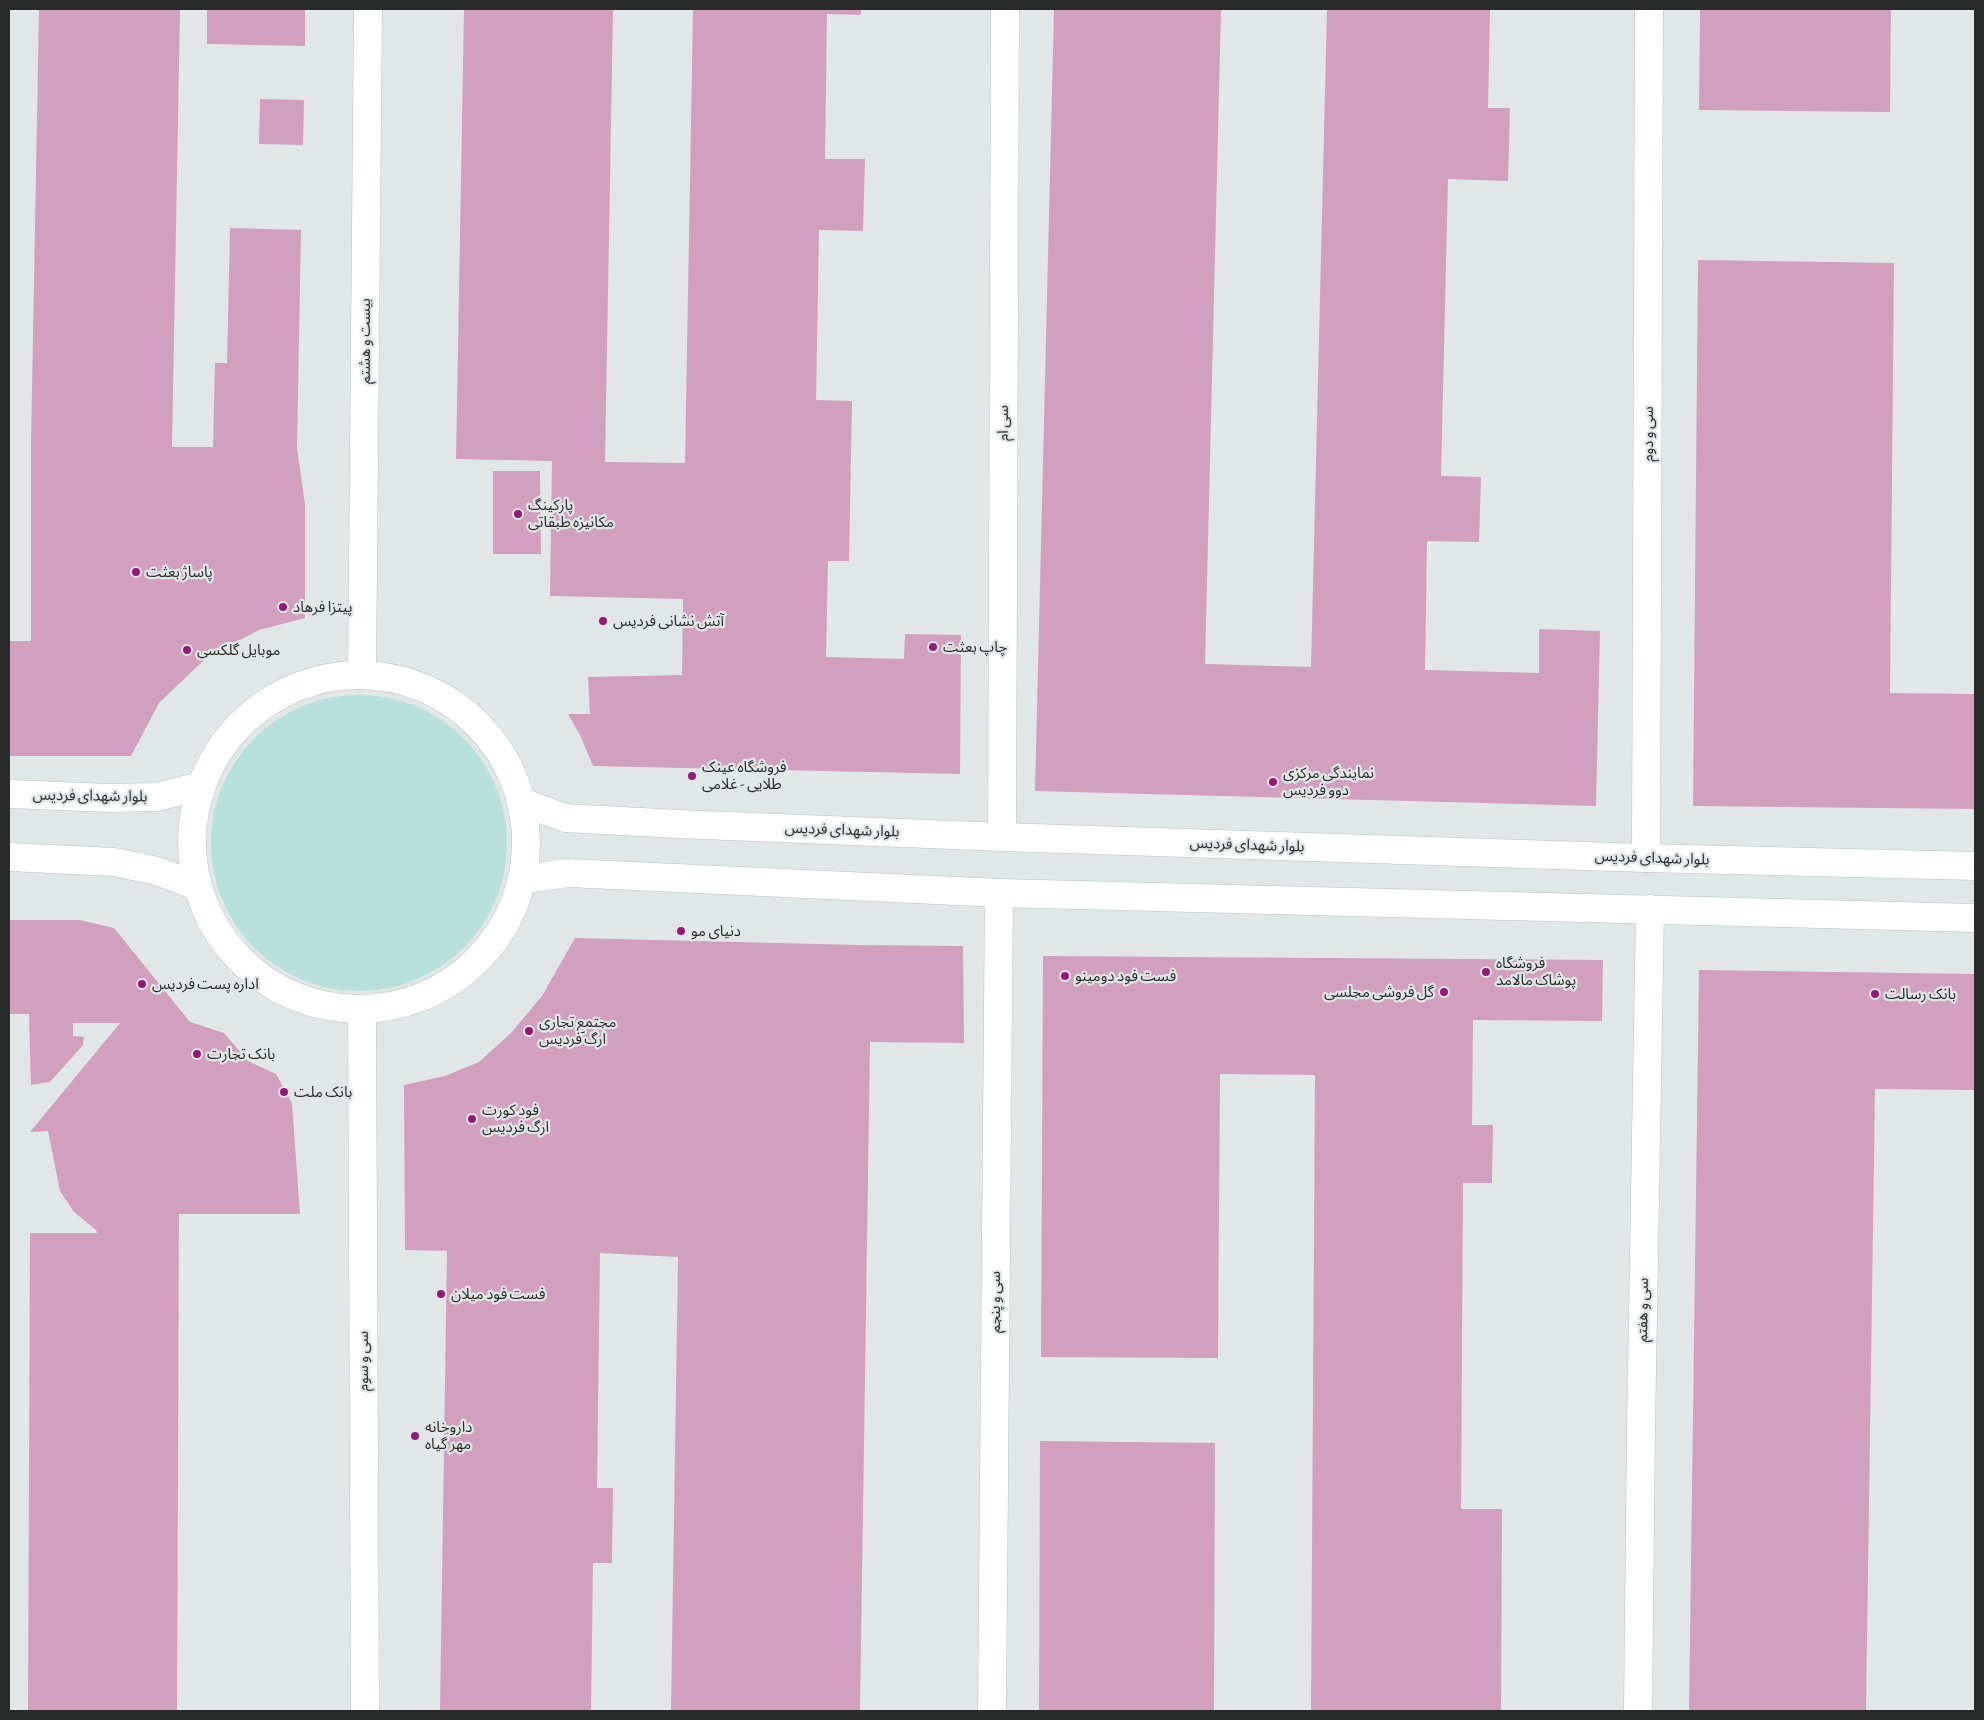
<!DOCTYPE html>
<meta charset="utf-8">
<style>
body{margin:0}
#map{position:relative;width:1984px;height:1720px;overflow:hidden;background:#e1e7e7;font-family:"Alegreya Sans",sans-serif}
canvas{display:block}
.frame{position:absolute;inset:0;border:10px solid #292b2b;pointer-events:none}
</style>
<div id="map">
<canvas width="1984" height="1720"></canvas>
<div class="frame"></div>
</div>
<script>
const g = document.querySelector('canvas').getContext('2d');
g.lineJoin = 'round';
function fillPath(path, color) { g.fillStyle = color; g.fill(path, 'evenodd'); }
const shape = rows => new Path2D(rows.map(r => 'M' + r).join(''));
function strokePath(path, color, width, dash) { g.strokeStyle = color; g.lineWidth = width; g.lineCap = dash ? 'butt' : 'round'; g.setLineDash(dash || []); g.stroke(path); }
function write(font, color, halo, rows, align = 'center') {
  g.font = font + ' "Alegreya Sans","Noto Sans Arabic",sans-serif'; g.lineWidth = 4.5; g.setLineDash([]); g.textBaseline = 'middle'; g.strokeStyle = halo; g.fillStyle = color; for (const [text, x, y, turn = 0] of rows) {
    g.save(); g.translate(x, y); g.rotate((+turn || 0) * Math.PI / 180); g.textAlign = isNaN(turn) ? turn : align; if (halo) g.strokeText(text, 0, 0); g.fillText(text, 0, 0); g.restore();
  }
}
const green = shape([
 '211 843a148 148 0 1 1 296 0a148 148 0 1 1-296 0Z'
]);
const building = shape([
 [39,9,180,9,172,447,213,447,215,363,227,363,230,228,301,230,297,448,305,504,305,618,259,630,206,658,159,703,131,756,9,756,9,641,31,641,31,444],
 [207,9,305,9,305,46,207,44],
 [464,9,613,9,605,462,685,463,693,9,861,9,861,15,827,14,825,159,865,159,863,231,819,230,816,400,852,401,849,561,828,561,826,657,904,659,905,634,961,635,960,774,593,766,580,735,568,714,590,714,588,677,682,675,683,599,550,596,552,461,456,459],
 [1054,9,1221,9,1205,664,1311,667,1327,9,1490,9,1488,108,1510,108,1508,181,1448,179,1441,476,1481,477,1479,542,1427,541,1425,670,1539,673,1539,629,1600,631,1596,806,1035,791],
 [1700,9,1891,9,1890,112,1699,110],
 [260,99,304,100,303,145,259,144],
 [1698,260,1894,263,1890,693,1975,694,1975,809,1693,806],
 [493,471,540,471,541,554,493,554],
 [9,920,80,920,114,928,190,1022,224,1033,248,1061,276,1074,292,1103,300,1214,179,1214,177,1711,28,1711,30,1233,97,1233,96,1230,74,1212,60,1191,48,1131,30,1132,120,1023,73,1023,73,1036,84,1037,83,1045,50,1082,31,1085,29,1014,9,1014],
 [575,938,857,945,963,946,964,1043,870,1042,860,1711,671,1711,678,1257,600,1253,597,1488,613,1488,612,1563,593,1563,591,1711,440,1711,447,1251,405,1250,404,1085,445,1076,479,1062,511,1033,542,996],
 [1043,956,1603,960,1602,1021,1473,1020,1472,1125,1493,1125,1492,1183,1463,1183,1461,1509,1502,1509,1501,1711,1311,1711,1315,1075,1220,1074,1218,1358,1041,1357],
 [1699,970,1975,974,1975,1090,1875,1089,1866,1711,1689,1711],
 [1040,1441,1215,1443,1214,1711,1039,1711]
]);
const minor = shape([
 [1002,837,1005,9],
 [992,1711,999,893],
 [1638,1711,1641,1428,1650,909]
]);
const tertiary = shape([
 [1646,858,1649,9]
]);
const secondary = shape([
 [362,673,368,9],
 '192 842a167 167 0 1 1 334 0a167 167 0 1 1-334 0Z',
 [9,794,110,798,157,797,200,786],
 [522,802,565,818,678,824,1002,837,1646,858,1975,866],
 [9,857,114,862,157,871,196,886],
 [523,879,568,873,999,893,1975,918],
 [362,1011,365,1711]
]);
const markers = [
 [518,514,5,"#931975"],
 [136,572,5,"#931975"],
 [283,607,5,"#931975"],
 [603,621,5,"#931975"],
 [933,647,5,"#931975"],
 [187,650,5,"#931975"],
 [692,776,5,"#931975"],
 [1273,782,5,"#931975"],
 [681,931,5,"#931975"],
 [1486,972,5,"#931975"],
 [1065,976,5,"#931975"],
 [142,984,5,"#931975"],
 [1444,992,5,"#931975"],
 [1875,994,5,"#931975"],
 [529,1031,5,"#931975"],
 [197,1054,5,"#931975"],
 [284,1092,5,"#931975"],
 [472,1119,5,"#931975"],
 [441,1294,5,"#931975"],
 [415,1436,5,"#931975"]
];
const streetNames = [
 ["بیست و هشتم",365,341,-90],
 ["سی ام",1003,423,-90],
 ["سی و دوم",1648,434,-90],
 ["بلوار شهدای فردیس",90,796,1],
 ["بلوار شهدای فردیس",842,830,2],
 ["بلوار شهدای فردیس",1247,845,2],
 ["بلوار شهدای فردیس",1652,858,2],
 ["سی و پنجم",995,1302,-90],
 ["سی و هفتم",1643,1310,-89],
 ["سی و سوم",363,1361,-90]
];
const poiNames = [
 ["پارکینگ",528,505],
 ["مکانیزه طبقاتی",528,522],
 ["پاساژ بعثت",146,572],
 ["پیتزا فرهاد",293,607],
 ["آتش نشانی فردیس",613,621],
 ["چاپ بعثت",943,647],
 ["موبایل گلکسی",197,650],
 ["فروشگاه عینک",702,767],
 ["طلایی - غلامی",702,784],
 ["نمایندگی مرکزی",1283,773],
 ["دوو فردیس",1283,790],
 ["دنیای مو",691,931],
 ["فروشگاه",1496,963],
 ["پوشاک مالامد",1496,980],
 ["فست فود دومینو",1075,976],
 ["اداره پست فردیس",152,984],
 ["گل فروشی مجلسی",1434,992,"right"],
 ["بانک رسالت",1885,994],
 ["مجتمع تجاری",539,1022],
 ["ارگ فردیس",539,1039],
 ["بانک تجارت",207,1054],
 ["بانک ملت",294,1092],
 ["فود کورت",482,1110],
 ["ارگ فردیس",482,1127],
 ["فست فود میلان",451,1294],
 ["داروخانه",425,1427],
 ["مهر گیاه",425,1444]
];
fillPath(green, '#b8e0dd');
fillPath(building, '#d0a0be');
strokePath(minor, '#bac0c0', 29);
strokePath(tertiary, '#bac0c0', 29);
strokePath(secondary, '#bac0c0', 29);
strokePath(minor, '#fff', 28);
strokePath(tertiary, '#fff', 28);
strokePath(secondary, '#fff', 28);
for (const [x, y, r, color] of markers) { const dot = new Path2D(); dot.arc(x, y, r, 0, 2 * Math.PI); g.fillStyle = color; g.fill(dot); strokePath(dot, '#e1e7e7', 2); }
write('15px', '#292b2b', '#e1e7e7', streetNames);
write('15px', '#292b2b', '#e1e7e7', poiNames, 'left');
</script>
